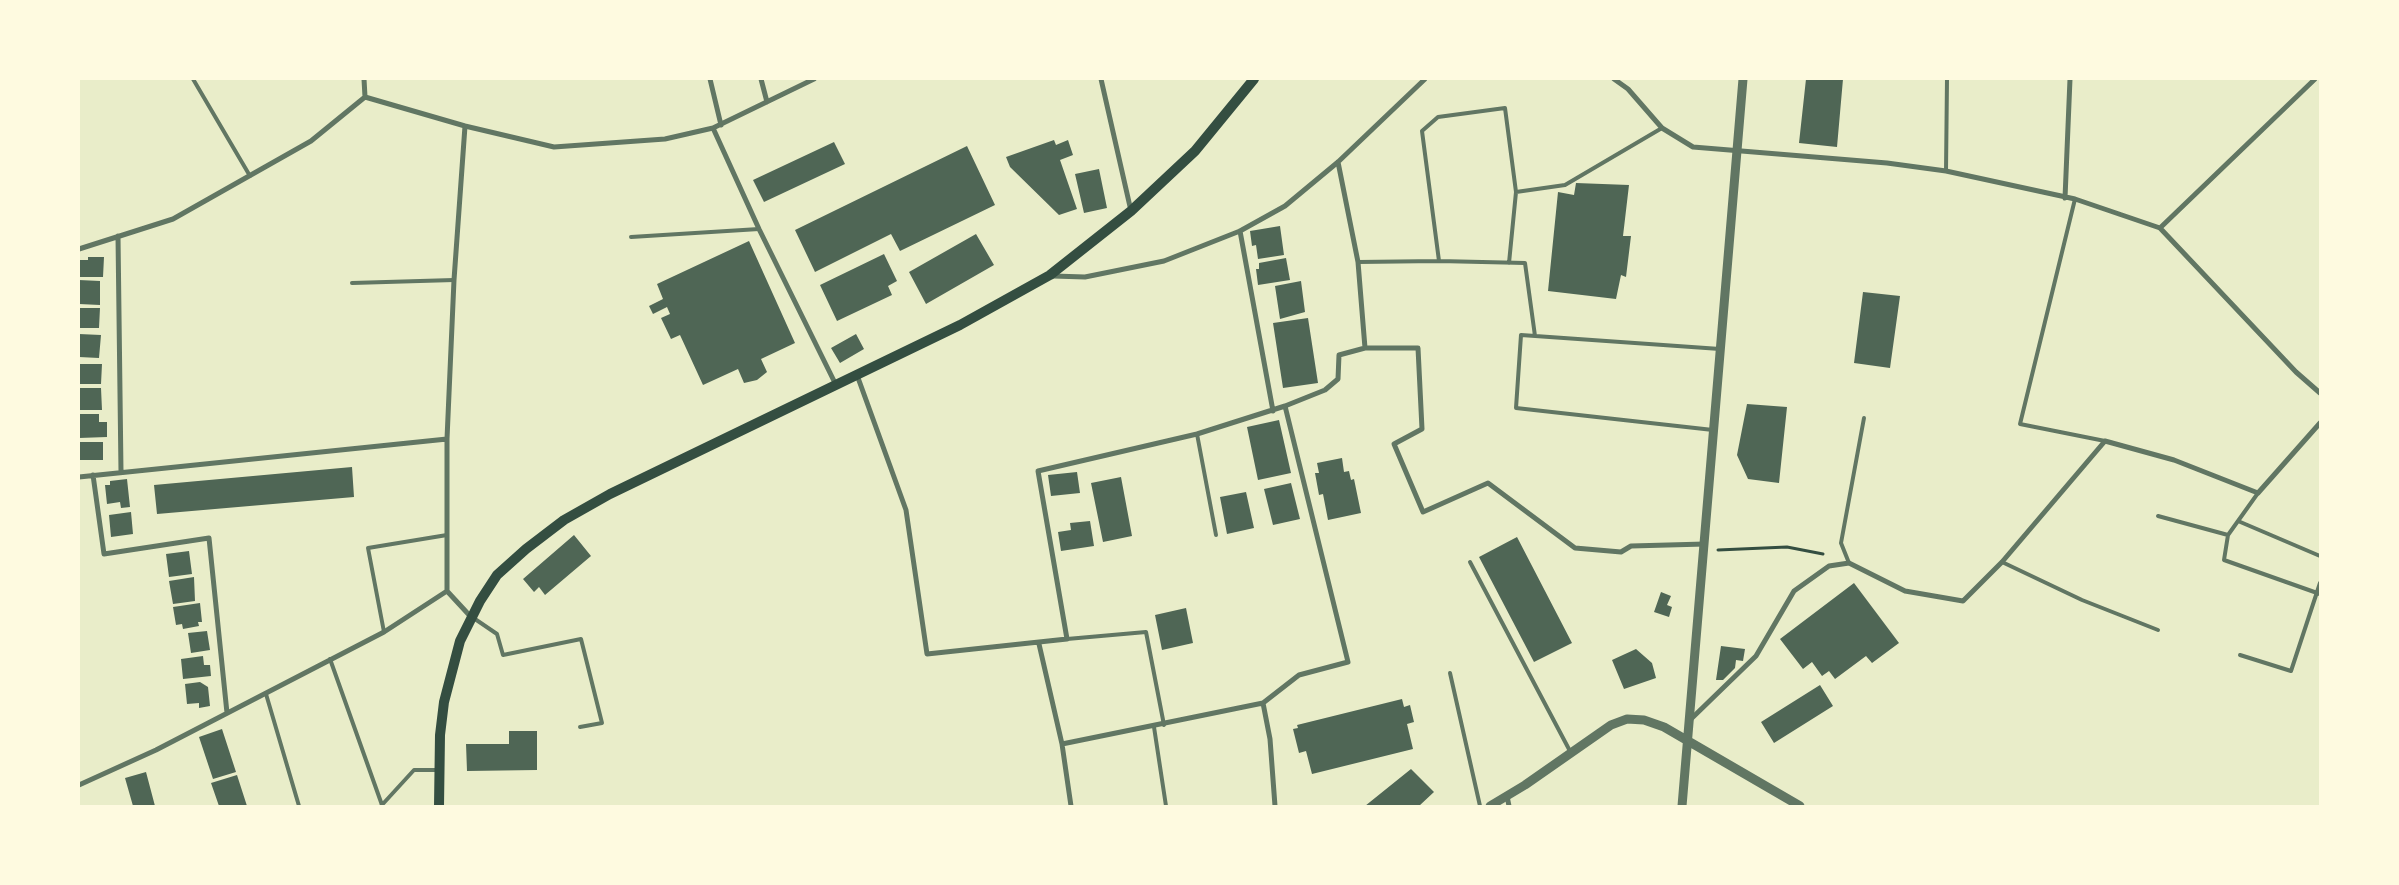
<!DOCTYPE html>
<style>
body{margin:0}
#map{position:relative;width:2399px;height:885px;overflow:hidden;background:#e9edc9;font-family:Roboto,sans-serif}
canvas{display:block}
.frame{position:absolute;inset:0;border:80px solid #fefae0;pointer-events:none}
</style>
<div id="map">
<canvas width="2399" height="885"></canvas>
<div class="frame"></div>
</div>
<script>
const g = document.querySelector('canvas').getContext('2d');
g.lineJoin = 'round';
function fillPath(path, color) { g.fillStyle = color; g.fill(path, 'evenodd'); }
const shape = rows => new Path2D(rows.map(r => 'M' + r).join(''));
function strokePath(path, color, width, dash) { g.strokeStyle = color; g.lineWidth = width; g.lineCap = dash ? 'butt' : 'round'; g.setLineDash(dash || []); g.stroke(path); }
const building = shape([
 [1806,79,1843,79,1837,147,1799,143],
 [1054,140,1056,145,1068,140,1073,155,1060,160,1077,209,1059,215,1010,167,1006,157],
 [834,142,845,164,764,202,753,180],
 [967,146,995,205,900,251,891,234,815,272,795,230],
 [1099,169,1107,208,1084,213,1075,174],
 [1576,183,1629,185,1623,236,1631,236,1626,277,1621,275,1616,299,1548,291,1558,192,1574,195],
 [1280,226,1284,255,1258,259,1256,245,1252,246,1250,231],
 [976,234,994,265,926,304,909,272],
 [749,241,795,343,761,359,767,372,757,380,744,383,738,369,703,385,680,335,671,339,661,318,670,314,667,307,653,314,649,306,663,299,657,284],
 [884,254,897,281,888,286,892,295,837,321,820,285],
 [88,257,104,257,103,277,79,277,79,260,88,260],
 [1286,258,1290,280,1258,285,1256,269,1259,269,1259,263],
 [79,280,100,281,100,305,79,304],
 [1301,281,1305,312,1280,319,1275,286],
 [1863,292,1900,296,1890,368,1854,363],
 [79,308,100,308,99,328,79,328],
 [1308,318,1318,383,1283,388,1273,323],
 [79,334,101,335,99,358,79,357],
 [856,334,864,349,840,363,831,348],
 [79,364,102,364,101,384,79,384],
 [79,388,101,388,102,410,79,410],
 [1747,404,1787,407,1779,483,1748,479,1737,455],
 [79,414,99,414,99,422,107,422,107,437,79,438],
 [1279,420,1291,473,1258,480,1247,427],
 [79,442,103,442,103,460,79,460],
 [1342,458,1344,472,1349,471,1351,480,1354,479,1361,513,1328,520,1323,494,1319,495,1315,473,1319,473,1317,463],
 [352,467,354,497,157,514,154,485],
 [1077,472,1080,493,1051,496,1048,475],
 [1121,477,1132,536,1103,542,1091,483],
 [127,479,130,507,121,508,120,502,107,504,105,485,110,485,110,481],
 [1291,483,1300,519,1273,525,1264,489],
 [1246,492,1254,528,1227,534,1220,497],
 [131,512,133,534,111,537,109,515],
 [1090,521,1094,546,1061,551,1058,532,1071,530,1070,523],
 [574,535,591,556,545,595,539,587,534,592,523,579],
 [1517,537,1572,643,1534,662,1479,557],
 [189,551,192,574,169,577,166,554],
 [194,577,195,601,173,604,169,581],
 [1854,583,1899,643,1872,663,1866,656,1835,679,1829,671,1822,676,1812,662,1803,669,1780,639],
 [1661,592,1671,596,1667,605,1672,607,1669,617,1654,612],
 [200,603,202,622,198,622,199,626,183,629,182,624,176,625,173,607],
 [1186,608,1193,643,1162,650,1155,615],
 [207,631,210,650,191,653,188,633],
 [1721,646,1745,649,1743,661,1736,660,1735,668,1723,680,1716,680],
 [1636,649,1652,663,1656,678,1624,689,1612,660],
 [203,656,204,665,210,665,211,676,183,679,181,659],
 [200,682,208,687,210,706,199,708,199,703,187,704,185,684],
 [1820,685,1833,706,1774,743,1761,722],
 [1402,699,1404,707,1410,705,1414,722,1407,724,1413,749,1312,774,1306,751,1299,753,1293,729,1298,728,1297,725],
 [222,729,236,772,213,779,199,737],
 [509,731,537,731,537,770,467,771,466,744,509,744],
 [1411,769,1434,792,1419,806,1365,806],
 [146,772,155,806,133,806,125,778],
 [237,775,247,806,219,806,211,783]
]);
const path = shape([
 [1718,550,1787,547,1823,554]
]);
const service = shape([
 [193,79,250,176],
 [1946,171,1947,79],
 [1516,192,1565,185,1662,128],
 [2075,199,2020,424,2105,441],
 [631,237,759,229],
 [1439,261,1422,131,1438,117,1505,108,1516,192,1509,263],
 [1358,262,1439,261,1525,263,1535,336],
 [352,283,454,280],
 [1713,430,1516,408,1521,335,1720,349],
 [1197,434,1216,535],
 [2258,493,2228,535,2224,560,2320,594],
 [2158,516,2228,535],
 [2238,521,2320,556],
 [1470,562,1571,753],
 [2002,562,2082,600,2158,630],
 [1849,563,1841,543,1864,418],
 [472,617,497,634,503,655,581,639,602,723,580,727],
 [384,632,368,548,447,535],
 [1067,639,1146,632,1164,725],
 [2240,655,2291,671,2320,583],
 [330,659,382,805],
 [1450,673,1480,806],
 [266,694,299,806],
 [1154,727,1166,806],
 [381,806,414,770,438,770]
]);
const minor = shape([
 [364,79,365,97],
 [710,79,721,125],
 [761,79,767,102],
 [1101,79,1131,211],
 [1614,79,1628,89,1662,128,1693,147,1887,163,1946,171,2075,199,2160,228,2296,372,2320,393],
 [365,97,465,126,554,147,665,139,713,128,759,229,836,385],
 [465,126,454,280,447,439,447,591,471,617],
 [713,128,814,79],
 [1338,162,1358,262,1365,348],
 [2065,198,2070,79],
 [2160,228,2315,79],
 [1240,231,1273,411],
 [118,236,121,472],
 [79,249,173,219,311,141,365,97],
 [1053,276,1085,277,1164,261,1240,231,1285,206,1338,162,1425,79],
 [857,375,906,510,927,654,1067,639,1038,471,1197,434,1285,406,1348,662,1299,675,1263,703,1270,739,1275,806],
 [1285,406,1325,390,1338,379,1339,355,1365,348,1418,348,1422,429,1394,444,1423,512,1488,483,1575,548,1621,552,1631,546,1705,544],
 [93,475,104,554,209,538,227,713],
 [79,477,447,439],
 [1039,644,1062,744,1071,806],
 [1691,719,1756,656,1794,591,1829,566,1849,563,1905,591,1963,601,2002,562,2105,441,2174,460,2258,493,2320,423],
 [1062,744,1263,703],
 [79,785,156,750,384,632,447,591],
 [1507,796,1509,806]
]);
const tertiary = shape([
 [1490,806,1525,785,1611,725,1627,719,1644,720,1664,727,1800,806],
 [1682,806,1743,79]
]);
const secondary = shape([
 [439,806,440,735,444,702,460,641,480,601,497,575,526,549,564,520,610,494,960,325,1050,275,1131,211,1195,151,1254,79]
]);
fillPath(building, '#4f6655');
strokePath(path, '#344e41', 3);
strokePath(service, '#617663', 4);
strokePath(minor, '#617663', 5);
strokePath(tertiary, '#617663', 9);
strokePath(secondary, '#344e41', 10);
</script>
